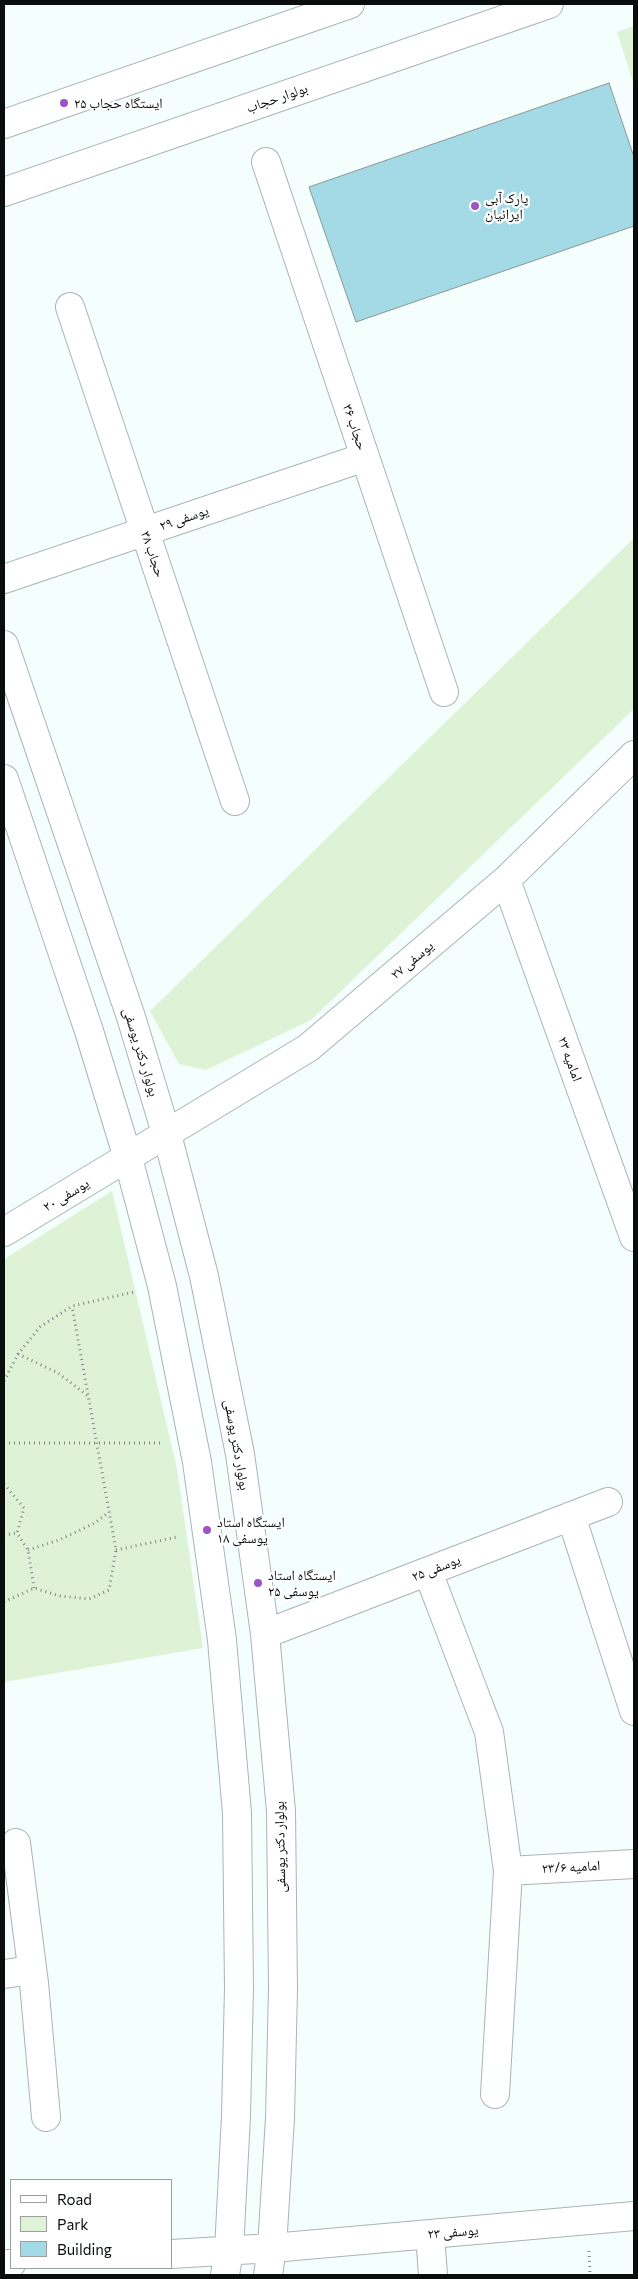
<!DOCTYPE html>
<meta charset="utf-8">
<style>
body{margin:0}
#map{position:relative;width:638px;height:2279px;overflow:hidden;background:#f3fefd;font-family:Commissioner,sans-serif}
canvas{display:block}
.frame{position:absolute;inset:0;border:5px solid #090d0c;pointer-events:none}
.legend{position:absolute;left:10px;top:2179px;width:162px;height:90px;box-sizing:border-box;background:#fff;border:1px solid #9d9e9e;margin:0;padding:6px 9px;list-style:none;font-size:15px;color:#090d0c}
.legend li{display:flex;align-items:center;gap:10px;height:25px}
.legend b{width:25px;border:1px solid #9d9e9e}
</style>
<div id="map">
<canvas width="638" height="2279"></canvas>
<div class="frame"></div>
<ul class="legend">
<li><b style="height:6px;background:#fff"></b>Road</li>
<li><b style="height:14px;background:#def3d6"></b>Park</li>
<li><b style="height:14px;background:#a4dae5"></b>Building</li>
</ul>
</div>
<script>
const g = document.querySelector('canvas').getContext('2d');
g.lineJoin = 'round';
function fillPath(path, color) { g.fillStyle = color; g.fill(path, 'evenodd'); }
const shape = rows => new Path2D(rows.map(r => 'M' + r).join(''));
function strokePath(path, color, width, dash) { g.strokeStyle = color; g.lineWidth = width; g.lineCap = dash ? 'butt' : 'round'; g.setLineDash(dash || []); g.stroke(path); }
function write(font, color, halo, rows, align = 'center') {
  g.font = font + ' Commissioner,"Noto Naskh Arabic",sans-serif'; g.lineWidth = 4.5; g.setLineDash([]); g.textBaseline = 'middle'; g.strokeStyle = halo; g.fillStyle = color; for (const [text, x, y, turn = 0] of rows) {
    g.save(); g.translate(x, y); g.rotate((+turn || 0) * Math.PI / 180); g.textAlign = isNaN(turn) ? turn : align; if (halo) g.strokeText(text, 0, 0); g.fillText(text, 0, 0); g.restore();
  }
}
const green = shape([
 [634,26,634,85,617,32],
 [634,538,634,709,311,1020,206,1070,179,1064,150,1011],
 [112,1191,177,1469,203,1648,4,1682,4,1259]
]);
const building = shape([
 [609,83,634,157,634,226,356,322,309,187,609,83]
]);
const path = shape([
 [18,1354,58,1373,88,1396],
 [4,1381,18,1354,40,1327,72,1306,134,1292],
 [4,1443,163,1443],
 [4,1484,24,1508,17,1533,28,1550,34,1588],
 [4,1535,17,1533],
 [28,1550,59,1540,95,1523,109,1512],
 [116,1550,177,1537],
 [4,1602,34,1588,60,1596,89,1599,109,1590,116,1550,72,1306],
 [589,2251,590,2275]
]);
const minor = shape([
 [266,162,444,692],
 [70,307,235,801],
 [4,579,365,457],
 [4,645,131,1017,170,1146,204,1276,240,1454,265,1634,281,1811,283,1988,280,2118,272,2248,268,2275],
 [4,779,89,1031,128,1158,162,1286,197,1462,222,1640,237,1813,239,1988,236,2116,229,2250,225,2275],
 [506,880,634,1237],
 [4,1232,308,1048,506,880,634,755],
 [571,1516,634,1711],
 [428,1572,489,1732,508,1871,495,2094],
 [265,1634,608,1502],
 [16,1843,34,1983,46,2117],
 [508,1871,634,1864],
 [4,1974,32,1970],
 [430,2234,433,2275],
 [171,2254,272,2248,634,2216],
 [4,2264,11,2264]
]);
const major = shape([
 [4,124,350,4],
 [4,192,549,4]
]);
const markers = [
 [64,103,5,"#9c53c6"],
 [475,206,5,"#9c53c6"],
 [207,1530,5,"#9c53c6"],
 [258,1583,5,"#9c53c6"]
];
const streetNames = [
 ["بولوار حجاب",277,98,-19],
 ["حجاب ۳۶",355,427,71],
 ["یوسفی ۲۹",184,518,-19],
 ["حجاب ۳۸",153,554,71],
 ["یوسفی ۲۷",412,960,-40],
 ["بولوار دکتر یوسفی",141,1052,73],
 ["امامیه ۲۳",570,1059,70],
 ["یوسفی ۲۰",66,1195,-31],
 ["بولوار دکتر یوسفی",237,1445,80],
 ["یوسفی ۲۵",436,1568,-21],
 ["بولوار دکتر یوسفی",280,1847,-91],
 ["امامیه ۲۳/۶",571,1867,-3],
 ["یوسفی ۲۳",453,2232,-5]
];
const poiNames = [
 ["ایستگاه حجاب ۲۵",74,103],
 ["پارک آبی",485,198],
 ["ایرانیان",485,214],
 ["ایستگاه استاد",217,1522],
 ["یوسفی ۱۸",217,1538],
 ["ایستگاه استاد",268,1575],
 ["یوسفی ۲۵",268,1591]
];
fillPath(green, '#def3d6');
fillPath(building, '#a4dae5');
strokePath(building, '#8c9698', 1);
strokePath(minor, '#a9b4b3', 30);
strokePath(major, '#a9b4b3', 30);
strokePath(path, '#808786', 3, [1, 4]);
strokePath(minor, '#fff', 28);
strokePath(major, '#fff', 28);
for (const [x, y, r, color] of markers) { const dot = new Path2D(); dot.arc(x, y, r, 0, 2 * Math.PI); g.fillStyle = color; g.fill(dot); strokePath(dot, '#fff', 2); }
write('14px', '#090d0c', '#fff', streetNames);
write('14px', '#090d0c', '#fff', poiNames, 'left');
</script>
